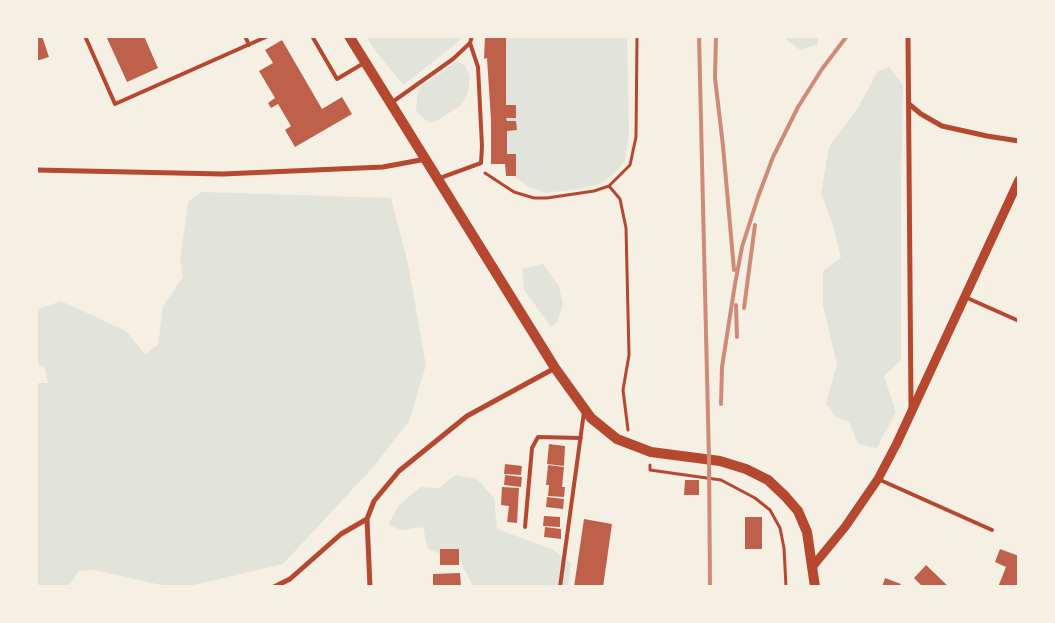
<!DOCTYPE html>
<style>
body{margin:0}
#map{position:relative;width:1055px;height:623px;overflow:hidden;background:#f6efe4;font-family:"Exo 2",sans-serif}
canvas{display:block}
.frame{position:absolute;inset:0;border:38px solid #f6efe4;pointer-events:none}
</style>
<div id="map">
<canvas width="1055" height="623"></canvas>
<div class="frame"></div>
</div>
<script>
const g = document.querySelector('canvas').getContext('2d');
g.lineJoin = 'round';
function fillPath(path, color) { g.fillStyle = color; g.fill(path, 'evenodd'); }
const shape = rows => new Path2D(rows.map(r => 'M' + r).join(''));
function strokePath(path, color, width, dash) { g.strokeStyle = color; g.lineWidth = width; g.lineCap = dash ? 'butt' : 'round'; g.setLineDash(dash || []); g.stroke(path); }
const green = shape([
 [366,36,464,36,452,47,403,85,374,49],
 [503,36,627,36,629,133,625,161,615,173,600,184,577,189,546,193,529,187,508,172,503,162],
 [782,36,818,36,818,44,800,50],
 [456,62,464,64,470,76,468,92,464,101,460,106,438,120,430,123,425,120,416,111,418,91,421,86,444,71,450,64],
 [889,67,903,85,901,188,901,360,884,376,896,412,877,448,858,444,849,422,835,416,826,403,837,364,823,306,823,271,841,258,832,222,821,194,829,147,859,106,878,71],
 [202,192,391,198,408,264,426,365,409,421,375,465,283,564,185,587,170,587,95,570,79,571,68,587,36,587,36,383,48,383,45,368,36,363,36,310,61,301,126,331,145,354,158,345,163,306,183,277,180,260,188,202],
 [543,264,559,286,563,304,557,323,551,327,524,290,522,269],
 [455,475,477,479,494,498,497,529,552,549,571,563,568,587,472,587,472,584,460,561,428,549,423,527,401,530,388,525,399,505,420,487,439,488]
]);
const building = shape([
 [36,36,42,36,49,57,36,61],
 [106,36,144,36,158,68,127,82],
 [485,36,506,36,506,105,516,105,516,118,506,118,507,121,516,121,517,130,507,131,507,154,516,154,516,176,506,176,505,164,491,164,491,120,487,58,484,59],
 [282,40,322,109,342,97,352,114,295,147,285,130,291,126,278,104,271,108,268,103,275,98,259,71,273,63,265,50],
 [549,444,565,446,564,466,547,464],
 [505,464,522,466,521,475,504,474],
 [548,465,564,467,562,487,565,487,564,497,548,496,549,485,546,485],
 [505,475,522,477,521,487,504,485],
 [685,480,699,480,699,495,684,495],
 [502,487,519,488,517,523,507,522,509,506,501,505],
 [547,497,564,499,563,509,546,507],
 [544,516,560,517,560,527,543,526],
 [745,517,762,517,762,549,745,549],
 [584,519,612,524,603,587,574,587],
 [545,527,561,529,561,539,544,537],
 [440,549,459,549,459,565,440,565],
 [1000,549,1019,556,1019,587,998,587,1006,567,995,562],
 [926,565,949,587,923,587,914,578],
 [460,573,461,587,433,587,433,574],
 [885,578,901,584,899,587,882,587]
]);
const path = shape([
 [485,173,514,192,534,198,547,198,594,191,609,186,630,165,636,137,637,36],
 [609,186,620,199,626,228,629,355,623,390,628,430],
 [650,465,650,470,721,480,755,498,770,510,780,528,784,548,786,587]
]);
const service = shape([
 [85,36,115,104,268,36],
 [245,36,249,45],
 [312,36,337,79,364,63],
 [391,103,453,59,470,43,472,36],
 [440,178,481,163,482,146,478,67,470,43],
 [965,297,1019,321],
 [878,479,992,530],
 [525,527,532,448,538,437,581,438],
 [560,587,584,412]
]);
const minor = shape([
 [908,36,911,408],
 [909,104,921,114,942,126,987,136,1019,141],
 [36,170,223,174,383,167,426,159],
 [274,587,290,579,341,534,367,519],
 [370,587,367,519,374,501,399,471,467,416,555,368]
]);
const tertiary = shape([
 [813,566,845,527,878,479,897,443,1019,180]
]);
const secondary = shape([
 [349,36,555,368,591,418,617,439,651,452,720,461,746,469,768,480,785,496,798,511,807,532,815,587]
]);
const rail = shape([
 [699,36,709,459,710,587],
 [716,36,715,78,723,146,734,270],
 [736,305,737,337],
 [744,308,755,225],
 [721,404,722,367,735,284,742,247,758,197,773,157,798,107,822,69,847,36]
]);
fillPath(green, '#e2e4dc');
fillPath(building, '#bf614a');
strokePath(path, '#b5482f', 3);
strokePath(service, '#b5482f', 4);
strokePath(minor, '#b5482f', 5);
strokePath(tertiary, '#b5482f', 9);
strokePath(secondary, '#b5482f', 10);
strokePath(rail, '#cf8b77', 4);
</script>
